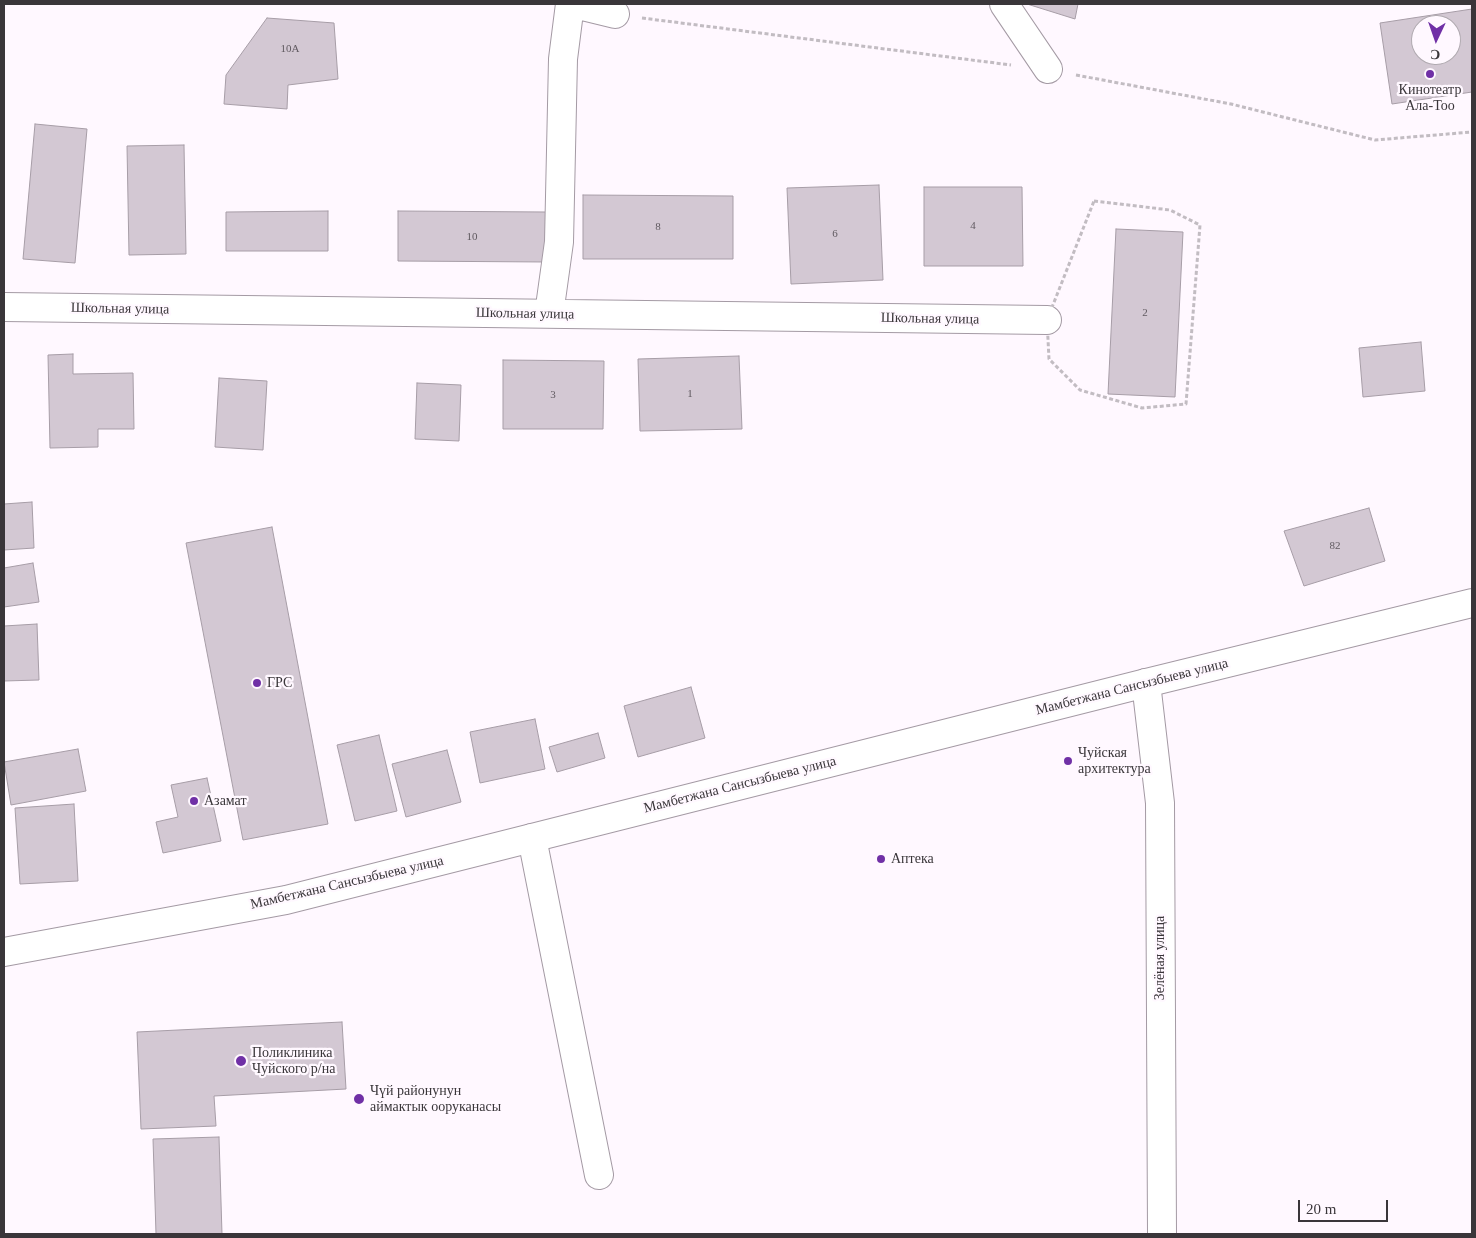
<!DOCTYPE html>
<meta charset="utf-8">
<style>
body{margin:0}
#map{position:relative;width:1476px;height:1238px;overflow:hidden;background:#fff8ff;font-family:Georgia,serif}
canvas{display:block}
.frame{position:absolute;inset:0;border:5px solid #3a363a;pointer-events:none}
.north{position:absolute;left:1411px;top:15px;width:50px;height:50px;box-sizing:border-box;background:#fff8ff;border:1px solid #b0aab0;border-radius:50%;rotate:183deg;font-size:14px;font-weight:700;line-height:20px;text-align:center;color:#3a363a}
.north::after{content:'';display:block;margin:auto;width:18px;height:22px;background:#7030a6;clip-path:polygon(50% 0,100% 100%,50% 72%,0 100%)}
.scale{position:absolute;left:1298px;top:1200px;width:90px;height:22px;box-sizing:border-box;border:2px solid #3a363a;border-top:0;padding-left:6px;font-size:15px;line-height:18px;white-space:nowrap;color:#3a363a;-webkit-text-stroke:4px #fff8ff;paint-order:stroke}
</style>
<div id="map">
<canvas width="1476" height="1238"></canvas>
<div class="frame"></div>
<div class="north">С</div>
<div class="scale">20 m</div>
</div>
<script>
const g = document.querySelector('canvas').getContext('2d');
g.lineJoin = 'round';
function fillPath(path, color) { g.fillStyle = color; g.fill(path, 'evenodd'); }
const shape = rows => new Path2D(rows.map(r => 'M' + r).join(''));
function strokePath(path, color, width, dash) { g.strokeStyle = color; g.lineWidth = width; g.lineCap = dash ? 'butt' : 'round'; g.setLineDash(dash || []); g.stroke(path); }
function write(font, color, halo, rows, align = 'center') {
  g.font = font + ' Georgia,serif'; g.lineWidth = 4.5; g.setLineDash([]); g.textBaseline = 'middle'; g.strokeStyle = halo; g.fillStyle = color; for (const [text, x, y, turn = 0] of rows) {
    g.save(); g.translate(x, y); g.rotate((+turn || 0) * Math.PI / 180); g.textAlign = isNaN(turn) ? turn : align; if (halo) g.strokeText(text, 0, 0); g.fillText(text, 0, 0); g.restore();
  }
}
const building = shape([
 [1027,4,1078,4,1075,19,1027,4],
 [1472,9,1472,92,1392,104,1380,23,1472,9],
 [1421,25,1451,25,1451,55,1421,55,1421,25],
 [267,18,334,23,338,79,288,85,287,109,224,104,226,75,267,18],
 [35,124,87,129,75,263,23,259,35,124],
 [184,145,186,254,129,255,127,146,184,145],
 [879,185,883,280,791,284,787,188,879,185],
 [924,187,1022,187,1023,266,924,266,924,187],
 [583,195,733,196,733,259,583,259,583,195],
 [328,211,328,251,226,251,226,212,328,211],
 [398,211,546,212,546,262,398,261,398,211],
 [1116,229,1183,232,1175,397,1108,394,1116,229],
 [1421,342,1425,391,1363,397,1359,348,1421,342],
 [73,354,73,374,133,373,134,429,98,429,98,447,50,448,48,355,73,354],
 [739,356,742,429,640,431,638,359,739,356],
 [503,360,604,361,603,429,503,429,503,360],
 [219,378,267,381,263,450,215,447,219,378],
 [417,383,461,385,459,441,415,439,417,383],
 [32,502,34,548,4,550,4,504,32,502],
 [1369,508,1385,561,1304,586,1284,531,1369,508],
 [272,527,328,824,243,840,186,543,272,527],
 [33,563,39,602,4,607,4,568,33,563],
 [37,624,39,680,4,681,4,626,37,624],
 [691,687,705,738,638,757,624,706,691,687],
 [535,719,545,769,480,783,470,732,535,719],
 [598,733,605,758,557,772,549,747,598,733],
 [379,735,397,811,355,821,337,745,379,735],
 [78,749,86,791,11,805,4,762,78,749],
 [447,750,461,802,406,817,392,764,447,750],
 [207,778,221,841,163,853,156,822,178,817,171,785,207,778],
 [74,804,78,881,20,884,15,808,74,804],
 [342,1022,346,1089,214,1096,216,1126,141,1129,137,1032,342,1022],
 [219,1137,222,1234,156,1234,153,1139,219,1137]
]);
const path = shape([
 [642,18,1011,65],
 [1076,75,1231,104,1375,140,1472,132],
 [1094,201,1170,210,1200,225,1186,404,1142,408,1080,390,1049,359,1047,320,1094,201]
]);
const minor = shape([
 [574,4,615,14],
 [1004,4,1048,69],
 [4,307,1047,320],
 [549,314,559,242,563,59,570,4],
 [1146,683,1160,803,1162,1234],
 [532,838,599,1175]
]);
const major = shape([
 [4,952,286,900,1146,683,1472,603]
]);
const markers = [
 [1430,74,5,"#7030a6"],
 [257,683,5,"#7030a6"],
 [1068,761,5,"#7030a6"],
 [194,801,5,"#7030a6"],
 [881,859,5,"#7030a6"],
 [241,1061,6,"#7030a6"],
 [359,1099,6,"#7030a6"]
];
const numberNames = [
 ["10А",290,49],
 ["4",973,226],
 ["8",658,227],
 ["6",835,234],
 ["10",472,237],
 ["2",1145,313],
 ["1",690,394],
 ["3",553,395],
 ["82",1335,546]
];
const poiNames = [
 ["Кинотеатр",1430,90,"center"],
 ["Ала-Тоо",1430,106,"center"],
 ["ГРС",267,683],
 ["Чуйская",1078,753],
 ["архитектура",1078,769],
 ["Азамат",204,801],
 ["Аптека",891,859],
 ["Поликлиника",252,1053],
 ["Чуйского р/на",252,1069],
 ["Чүй районунун",370,1091],
 ["аймактык ооруканасы",370,1107]
];
const streetNames = [
 ["Школьная улица",120,309,1],
 ["Школьная улица",525,314,1],
 ["Школьная улица",930,319,1],
 ["Мамбетжана Сансызбыева улица",1132,687,-14],
 ["Мамбетжана Сансызбыева улица",740,785,-14],
 ["Мамбетжана Сансызбыева улица",347,883,-13],
 ["Зелёная улица",1160,958,-90]
];
fillPath(building, '#d3c8d3');
strokePath(building, '#a79da7', 1);
strokePath(minor, '#a49aa4', 30);
strokePath(major, '#a49aa4', 30);
strokePath(path, '#c2bcc2', 3, [4, 2.5]);
strokePath(minor, '#fff', 28);
strokePath(major, '#fff', 28);
for (const [x, y, r, color] of markers) { const dot = new Path2D(); dot.arc(x, y, r, 0, 2 * Math.PI); g.fillStyle = color; g.fill(dot); strokePath(dot, '#fff8ff', 2); }
write('11px', '#605a60', null, numberNames);
write('14px', '#3a363a', '#fff8ff', poiNames, 'left');
write('14px', '#3a363a', '#fff8ff', streetNames);
</script>
